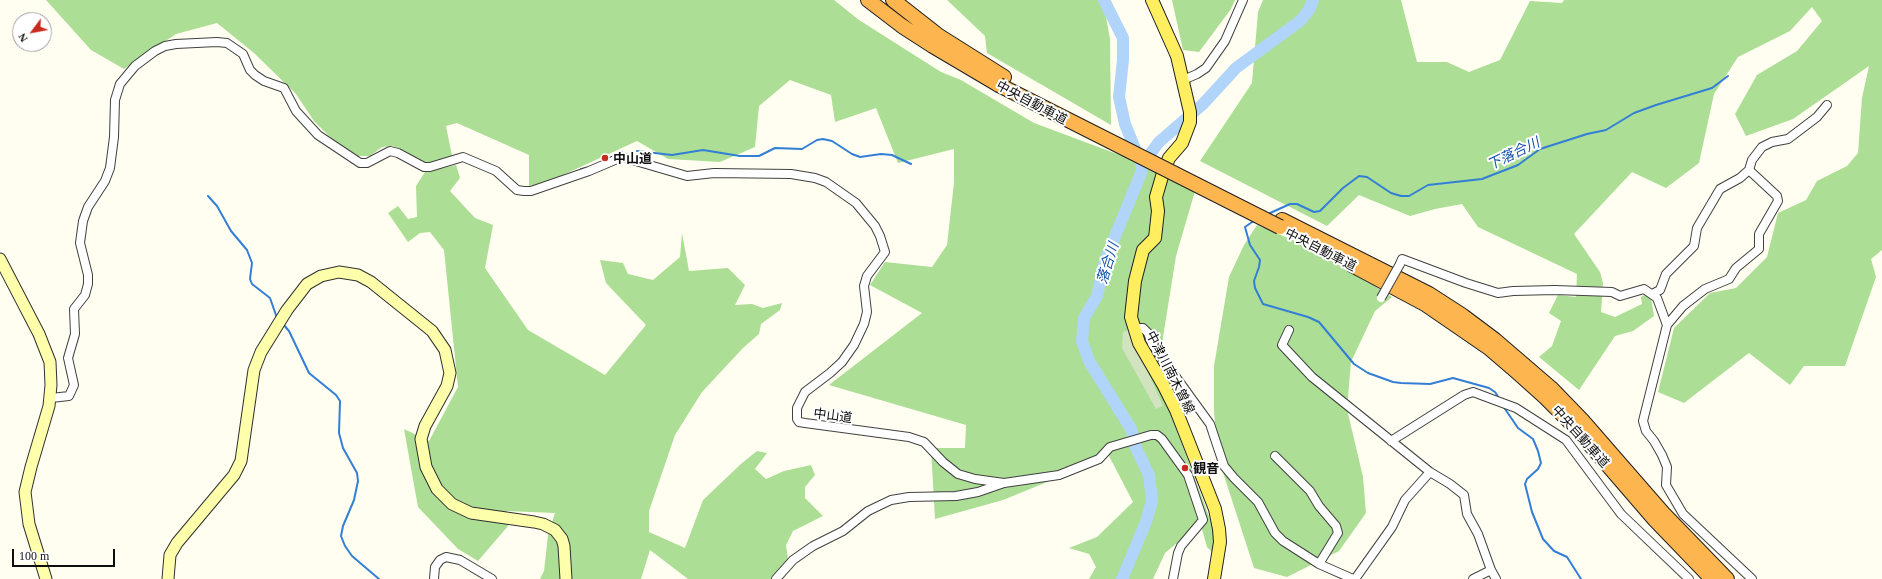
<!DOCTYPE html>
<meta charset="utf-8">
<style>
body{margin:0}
#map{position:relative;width:1882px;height:579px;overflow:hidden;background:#fffef0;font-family:Georgia,serif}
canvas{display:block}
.north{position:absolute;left:12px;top:12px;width:40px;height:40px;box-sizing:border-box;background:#fff;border:1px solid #9f9f9f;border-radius:50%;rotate:238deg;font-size:11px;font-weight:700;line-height:16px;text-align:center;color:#0e0e0e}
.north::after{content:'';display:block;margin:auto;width:14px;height:18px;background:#c82b1d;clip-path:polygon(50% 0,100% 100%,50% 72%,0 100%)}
.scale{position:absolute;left:12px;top:549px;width:103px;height:18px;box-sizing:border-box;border:2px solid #0e0e0e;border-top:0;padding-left:5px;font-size:12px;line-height:14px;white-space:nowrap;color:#0e0e0e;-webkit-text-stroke:3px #fff;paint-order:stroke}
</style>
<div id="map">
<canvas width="1882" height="579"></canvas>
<div class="north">N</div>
<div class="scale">100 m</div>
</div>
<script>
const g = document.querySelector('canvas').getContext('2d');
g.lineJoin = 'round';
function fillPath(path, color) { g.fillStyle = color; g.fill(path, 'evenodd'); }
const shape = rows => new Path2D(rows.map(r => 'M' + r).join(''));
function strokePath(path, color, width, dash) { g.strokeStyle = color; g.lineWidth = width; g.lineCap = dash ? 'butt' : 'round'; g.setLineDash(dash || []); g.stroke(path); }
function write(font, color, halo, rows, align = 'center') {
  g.font = font + ' Georgia,"Noto Sans JP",serif'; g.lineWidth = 4; g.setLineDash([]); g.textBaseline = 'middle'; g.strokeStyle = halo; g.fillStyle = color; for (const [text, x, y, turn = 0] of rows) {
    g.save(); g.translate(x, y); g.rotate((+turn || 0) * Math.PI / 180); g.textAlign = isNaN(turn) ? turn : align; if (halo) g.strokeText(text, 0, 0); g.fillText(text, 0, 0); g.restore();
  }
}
const forest = shape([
 [46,0,834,0,859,20,941,72,961,80,1034,123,1176,176,1195,191,1176,256,1163,337,1168,407,1213,527,1213,553,1207,547,1202,529,1178,542,1165,553,1153,579,1089,579,1096,567,1089,554,1069,548,1097,537,1133,502,1107,452,1083,461,1057,478,1003,500,935,519,931,448,965,448,966,425,829,385,922,313,870,285,885,262,932,267,947,245,954,183,954,149,898,163,876,108,835,122,831,95,790,80,759,106,755,147,720,162,668,159,637,141,543,184,529,186,529,155,457,123,446,126,452,156,446,158,429,164,423,163,403,150,392,146,382,147,370,156,357,156,340,147,314,121,296,94,254,53,217,23,176,34,124,69,91,50],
 [947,0,1103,0,1110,39,1111,125,987,53,985,36],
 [1172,0,1235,0,1231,9,1199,52,1183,50],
 [1263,0,1401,0,1417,62,1447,62,1469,72,1500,60,1530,1,1562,3,1564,0,1882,0,1882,250,1871,259,1876,277,1845,366,1804,366,1790,385,1749,353,1684,403,1658,392,1674,328,1710,293,1736,288,1767,257,1778,213,1806,200,1817,181,1847,166,1858,153,1862,98,1869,66,1793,119,1746,136,1735,114,1757,75,1797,51,1822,21,1812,7,1790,31,1738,57,1714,94,1699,163,1666,188,1632,172,1574,234,1600,272,1603,283,1601,312,1615,317,1642,304,1641,297,1646,294,1651,298,1654,316,1633,331,1615,336,1579,390,1539,357,1552,346,1561,321,1549,313,1558,295,1576,297,1577,274,1478,227,1462,204,1435,209,1410,216,1359,195,1327,226,1200,161,1252,83,1258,12],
 [456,165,460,178,450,191,475,218,493,225,485,268,528,330,605,375,646,325,606,283,600,260,623,263,628,274,653,280,680,257,682,233,689,271,728,268,745,285,735,305,752,304,763,308,782,303,780,310,761,324,759,334,743,348,702,392,675,435,649,511,649,532,685,548,703,500,742,463,757,451,767,453,755,469,766,479,784,471,811,465,815,475,805,487,805,498,823,516,793,531,786,545,789,566,773,579,688,579,650,550,641,579,540,579,544,571,548,535,555,513,507,511,508,526,478,561,458,549,418,507,404,429,429,441,458,387,444,250,430,232,420,233,408,242,388,213,398,206,408,219,417,217,416,186,425,172],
 [1257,225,1295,241,1337,262,1392,297,1375,311,1351,362,1347,409,1363,477,1366,513,1339,551,1287,577,1254,568,1218,457,1214,411,1214,366,1229,277,1244,245]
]);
const cemetery = shape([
 [1129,330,1163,406,1156,409,1122,348,1123,332]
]);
const stream = shape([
 [637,151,672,155,703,150,740,156,759,156,775,148,802,149,817,140,823,139,832,141,852,154,860,157,881,154,892,155,911,164],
 [608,159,622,152],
 [581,169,587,168],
 [208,196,217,206,231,231,247,250,252,263,250,279,252,284,270,298,277,318],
 [1268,214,1290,204,1297,204,1314,212,1320,211,1343,188,1359,176,1367,177,1391,193,1401,196,1409,196,1428,185,1482,179,1518,165,1540,149,1587,134,1606,130,1634,113,1656,105,1712,88,1728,76],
 [1255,220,1245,227,1250,245,1260,260,1259,267,1254,281,1255,288,1263,304,1308,317,1319,322,1354,364,1368,373,1393,382,1401,383,1430,384,1453,378,1489,388,1495,392,1499,398],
 [283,324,289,331,309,373,336,395,340,401,339,433,343,448,357,473,358,481,354,500,343,526,341,536,345,546,352,556,379,579],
 [1503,406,1518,428,1533,439,1538,451,1541,463,1538,469,1527,479,1525,484,1532,512,1543,539,1554,551,1567,557,1581,579]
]);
const river = shape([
 [1104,0,1123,38,1123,60,1119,97,1125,124,1140,161],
 [1122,579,1146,522,1152,501,1149,475,1136,448,1131,429,1089,361,1082,341,1084,318,1097,296,1105,261,1141,173,1142,165,1159,142,1203,104,1236,68,1300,21,1309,10,1313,0]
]);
const street = shape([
 [1183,80,1197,74,1206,68,1225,41,1243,0],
 [1400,264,1402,259,1466,283,1498,293,1513,291,1555,290,1612,292,1620,296,1644,289,1657,298,1667,325,1643,421,1646,431,1654,441,1662,455,1667,467,1666,485,1683,514,1752,579],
 [1652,294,1660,290,1666,274,1694,246,1697,228,1720,189,1740,178,1749,170,1752,160,1762,147,1772,142,1788,139,1817,117,1827,105],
 [1667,325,1683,306,1705,289,1729,279,1736,268,1759,249,1759,234,1778,201,1777,196,1749,170],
 [1133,328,1143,328,1148,333,1152,344,1210,424,1224,466,1234,478,1258,502,1275,533,1283,541,1319,564,1353,579],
 [1289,330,1282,345,1312,377,1430,472,1450,484,1464,495,1467,514,1478,534,1491,570,1496,579],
 [51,398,69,396,74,385,68,358,75,334,74,309,85,295,88,284,88,275,80,243,83,221,88,207,105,181,110,168,114,137,115,100,120,84,135,66,155,51,165,46,176,44,217,42,227,43,243,54,250,70,255,75,264,81,284,88,296,111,318,135,360,163,367,163,390,151,398,153,424,167,430,167,463,157,496,171,517,190,524,191,531,191,589,171,622,157,687,176,714,173,791,174,815,178,826,182,856,203,875,226,880,236,885,252,867,276,864,286,867,312,864,324,854,345,842,362,830,373,805,392,797,408,797,419,799,422,805,423,909,437,924,442,943,462,958,474,975,479,1004,483,1059,475,1099,459,1110,447,1151,435,1157,435,1162,439,1188,475,1203,520,1181,546,1178,553,1173,579],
 [1391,441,1464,395,1473,392,1516,408,1566,440,1621,514,1689,579],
 [1275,456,1310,491,1319,506,1336,526,1338,533,1319,564],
 [434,579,435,567,440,560,446,557,460,560,492,579],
 [776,579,793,560,813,546,843,531,868,511,891,500,909,497,956,496,978,492,1004,483],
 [1355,579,1392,527,1405,500,1430,472],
 [1473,579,1491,570]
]);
const secondary = shape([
 [0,259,39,334,50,362,51,385,49,406,31,467,25,492,29,524,46,579],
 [168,579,170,555,177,543,234,475,241,461,254,370,261,352,287,310,307,284,321,276,339,272,358,275,371,282,432,331,445,350,450,373,447,386,425,426,421,439,426,467,437,489,452,504,471,513,534,522,543,524,555,530,562,539,564,546,566,579]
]);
const primary = shape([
 [1152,0,1177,56,1190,112,1190,122,1182,143,1169,158,1163,173,1156,197,1158,211,1155,238,1143,250,1135,281,1131,317,1139,343,1164,386,1176,410,1215,509,1219,529,1220,542,1214,579]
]);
const highway = shape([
 [868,0,902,26,933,46,999,85],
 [893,0,939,36,1004,77],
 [1282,220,1429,294,1463,316,1495,340,1552,389,1582,420,1663,513,1727,579],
 [1352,265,1425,304,1489,348,1517,372,1545,397,1574,426,1655,520,1712,579]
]);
const streetBridge = shape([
 [1381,298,1400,264]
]);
const highwayBridge = shape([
 [999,85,1280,227]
]);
const markers = [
 [605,158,4,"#c82b1d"],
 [1185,468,4,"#c82b1d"]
];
const streetNames = [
 ["中央自動車道",1032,102,28],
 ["中央自動車道",1321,249,27],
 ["中津川南木曽線",1171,372,63],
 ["中山道",833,415,7],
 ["中央自動車道",1581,436,48]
];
const poiNames = [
 ["中山道",613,158],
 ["観音",1193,468]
];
const waterNames = [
 ["下落合川",1513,153,-26],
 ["落合川",1107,263,-73]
];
fillPath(forest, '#acde95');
fillPath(cemetery, '#d2e3bf');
strokePath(stream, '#337fd6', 2);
strokePath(river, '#b1d5fa', 12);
strokePath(street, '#414141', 10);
strokePath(secondary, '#303030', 13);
strokePath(primary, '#1f1f1f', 14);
strokePath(highway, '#1f1f1f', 16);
strokePath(street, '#fff', 8);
strokePath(secondary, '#fdffab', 11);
strokePath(primary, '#ffee60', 12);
strokePath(highway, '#fdb64f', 14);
strokePath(streetBridge, '#414141', 10, []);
strokePath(highwayBridge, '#1f1f1f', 16, []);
strokePath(streetBridge, '#fff', 8);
strokePath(highwayBridge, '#fdb64f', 14);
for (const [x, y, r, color] of markers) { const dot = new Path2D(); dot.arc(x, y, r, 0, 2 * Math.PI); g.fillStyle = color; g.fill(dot); strokePath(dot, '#fff', 1.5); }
write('13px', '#0e0e0e', '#fff', streetNames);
write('bold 13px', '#0e0e0e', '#fff', poiNames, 'left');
write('italic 14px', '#0f51a9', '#fff', waterNames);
</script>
